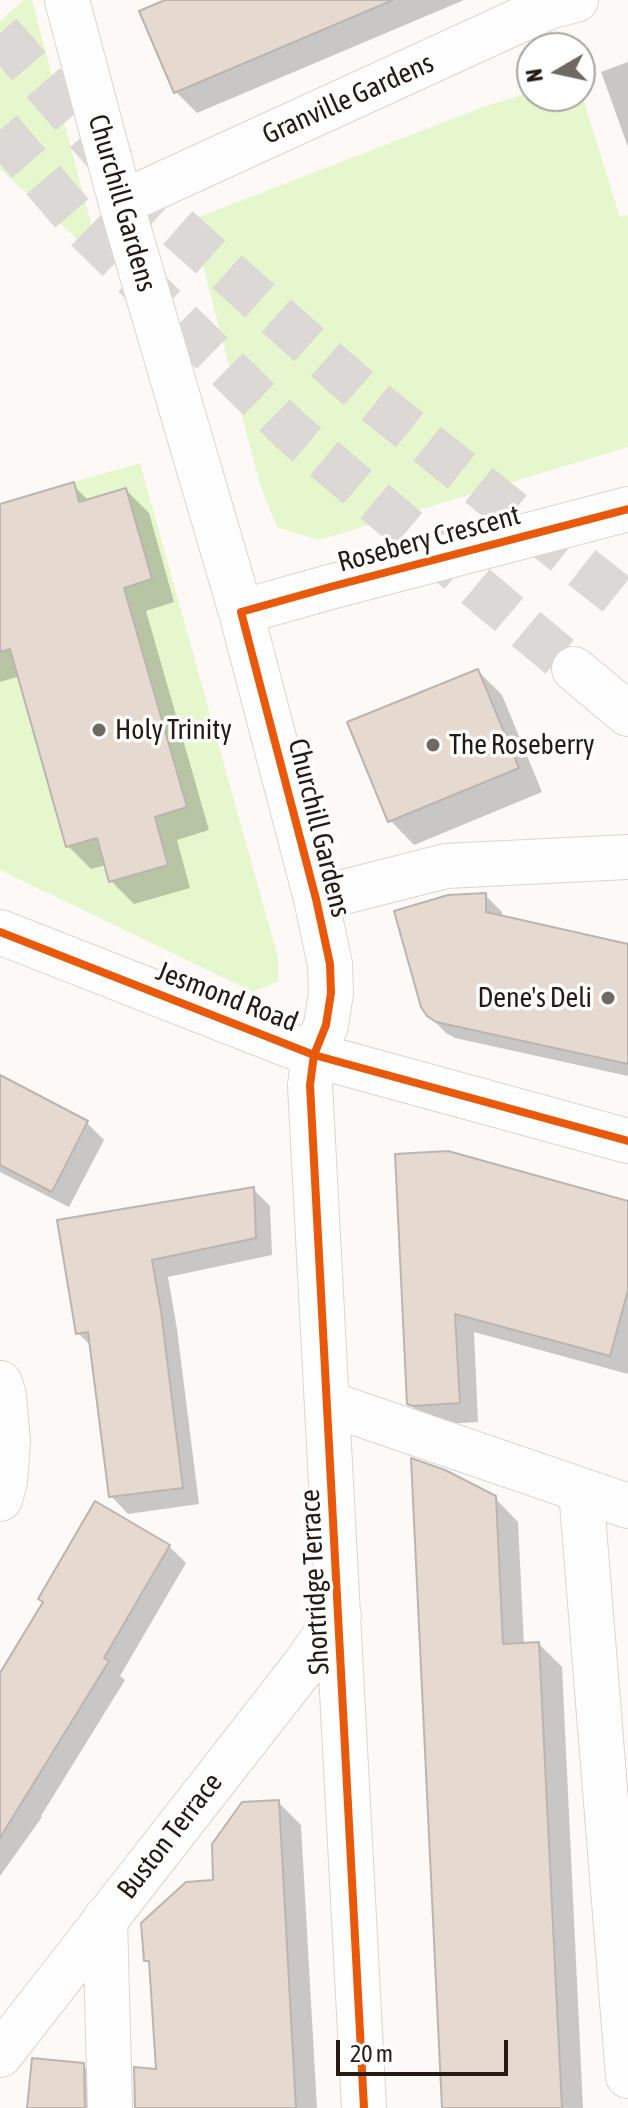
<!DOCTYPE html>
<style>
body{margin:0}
#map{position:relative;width:628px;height:2108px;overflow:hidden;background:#fcf9f7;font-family:"Asap Condensed",sans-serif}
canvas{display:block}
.north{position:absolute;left:516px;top:32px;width:80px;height:80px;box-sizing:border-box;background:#fff;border:2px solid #a8a4a1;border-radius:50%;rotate:261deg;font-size:22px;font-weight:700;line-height:32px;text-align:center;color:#251b14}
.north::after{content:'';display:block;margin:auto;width:28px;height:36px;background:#706963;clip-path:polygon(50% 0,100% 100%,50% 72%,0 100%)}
.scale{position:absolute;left:336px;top:2040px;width:172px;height:36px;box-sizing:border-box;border:4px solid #251b14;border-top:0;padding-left:10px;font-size:24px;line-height:28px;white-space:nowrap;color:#251b14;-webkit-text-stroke:6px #fff;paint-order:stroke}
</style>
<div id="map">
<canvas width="628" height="2108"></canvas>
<div class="north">N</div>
<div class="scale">20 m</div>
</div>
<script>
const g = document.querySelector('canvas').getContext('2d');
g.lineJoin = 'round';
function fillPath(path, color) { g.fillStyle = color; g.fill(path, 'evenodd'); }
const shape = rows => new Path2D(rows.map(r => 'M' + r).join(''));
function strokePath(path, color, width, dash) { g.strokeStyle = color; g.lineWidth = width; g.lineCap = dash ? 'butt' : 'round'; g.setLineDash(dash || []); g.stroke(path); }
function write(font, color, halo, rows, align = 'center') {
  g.font = font + ' "Asap Condensed",sans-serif'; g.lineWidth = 7; g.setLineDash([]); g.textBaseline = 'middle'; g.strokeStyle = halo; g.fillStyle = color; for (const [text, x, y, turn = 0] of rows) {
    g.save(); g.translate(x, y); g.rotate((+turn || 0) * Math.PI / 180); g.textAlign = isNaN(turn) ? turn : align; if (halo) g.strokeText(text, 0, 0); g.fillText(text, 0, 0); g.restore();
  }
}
const green = shape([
 [24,0,32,0,101,261,0,169,0,21],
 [580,89,620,217,628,215,628,447,319,540,277,527,260,485,191,220,483,107,532,92,532,96,580,96],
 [140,463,278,958,278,981,253,992,0,870,0,652,10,649,66,846,97,838,109,882,168,865,155,817,187,806,124,588,152,579,126,488,79,502,74,482]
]);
const shadow = shape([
 [166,0,464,0,197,113,176,92],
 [628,62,628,147,601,72],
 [73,485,89,501,126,490,149,513,174,602,146,611,209,830,177,840,190,888,134,904,111,881,106,865,91,869,68,846,20,676,0,682,0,506],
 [478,671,502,695,542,792,414,845,390,820],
 [485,895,502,912,502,917,628,946,628,1076,455,1038,446,1033,428,1015],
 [0,1077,87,1123,104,1140,69,1207,0,1172],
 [397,1156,628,1203,628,1374,474,1332,478,1422,433,1425,429,1423,409,1403],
 [253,1189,270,1206,272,1255,168,1277,177,1329,199,1504,128,1514,111,1496,92,1347,78,1333,60,1222],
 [495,1498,518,1522,524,1645,539,1644,562,1667,583,2108,444,2108],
 [169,1546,186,1563,120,1676,125,1680,41,1816,42,1817,0,1876,0,1677],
 [278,1802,301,1825,317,2108,137,2108,158,2071,152,1966,146,1960,216,1882],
 [83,2065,106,2088,107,2108,29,2108]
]);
const building = shape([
 [165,0,393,0,174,93,139,11,165,0],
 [74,482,79,502,126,488,152,579,124,588,187,807,155,817,168,865,109,882,97,838,66,847,10,649,0,652,0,504,74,482],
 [478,669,519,768,388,822,347,722,478,669],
 [486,893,486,912,628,944,628,1064,436,1022,427,1016,421,1007,394,911,448,895,486,893],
 [0,1075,88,1121,52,1192,0,1165,0,1075],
 [448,1151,628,1201,628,1290,610,1356,455,1314,460,1403,412,1406,407,1404,395,1154,448,1151],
 [254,1187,256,1238,152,1260,161,1311,183,1488,109,1497,88,1332,76,1334,57,1220,254,1187],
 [411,1458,445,1470,496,1496,503,1644,539,1642,562,2108,442,2108,411,1458],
 [95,1501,170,1545,104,1658,109,1661,0,1838,0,1673,43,1602,38,1599,95,1501],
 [279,1800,296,2108,135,2108,134,2067,156,2069,149,1961,144,1961,141,1923,186,1882,213,1880,212,1844,242,1802,279,1800],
 [32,2058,84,2063,85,2108,27,2108,32,2058]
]);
const highwayTunnel = shape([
 [0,33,141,195,362,392,628,604],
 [0,130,82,225,291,431,574,669]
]);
const minor = shape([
 [67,0,121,203,241,612,316,899,330,964,331,993,326,1025,314,1055,310,1085,364,2108],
 [121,203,551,6,576,0],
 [241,612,330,587,628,509],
 [316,899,446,866,628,857],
 [0,932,314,1055,628,1141],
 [0,1383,4,1396,8,1441,5,1482,0,1499],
 [327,1403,628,1506],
 [581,1490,628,2076],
 [105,1919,110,2108],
 [0,2055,303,1667,339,1616]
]);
const highway = shape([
 [574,669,628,714]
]);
const cycleway = shape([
 [0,932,314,1055,628,1141],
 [364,2108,310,1085,314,1055,326,1025,331,993,330,964,316,899,241,612,330,587,628,509]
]);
const markers = [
 [99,730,8,"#706963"],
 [433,745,8,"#706963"],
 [608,998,8,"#706963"]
];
const streetNames = [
 ["Granville Gardens",348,99,-24],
 ["Churchill Gardens",122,203,74],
 ["Rosebery Crescent",429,539,-15],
 ["Churchill Gardens",319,828,76],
 ["Jesmond Road",227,997,21],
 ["Shortridge Terrace",315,1582,-93],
 ["Buston Terrace",170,1836,-52]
];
const poiNames = [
 ["Holy Trinity",115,730],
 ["The Roseberry",449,745],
 ["Dene's Deli",592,998,"right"]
];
fillPath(green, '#e7f7cd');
fillPath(shadow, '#0003');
fillPath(building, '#e6d9cf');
strokePath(building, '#bbb5b1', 2);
strokePath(highwayTunnel, '#dcd8d5', 44, [44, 22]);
strokePath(minor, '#dcd5d1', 46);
strokePath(highway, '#dcd5d1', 46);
strokePath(minor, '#fffefe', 44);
strokePath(highway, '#fffefe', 44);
strokePath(cycleway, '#e8590c', 8);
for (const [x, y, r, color] of markers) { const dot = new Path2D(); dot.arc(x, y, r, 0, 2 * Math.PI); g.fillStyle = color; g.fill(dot); strokePath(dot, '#fff', 3); }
write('28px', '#251b14', '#fff', streetNames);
write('28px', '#251b14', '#fff', poiNames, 'left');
</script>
